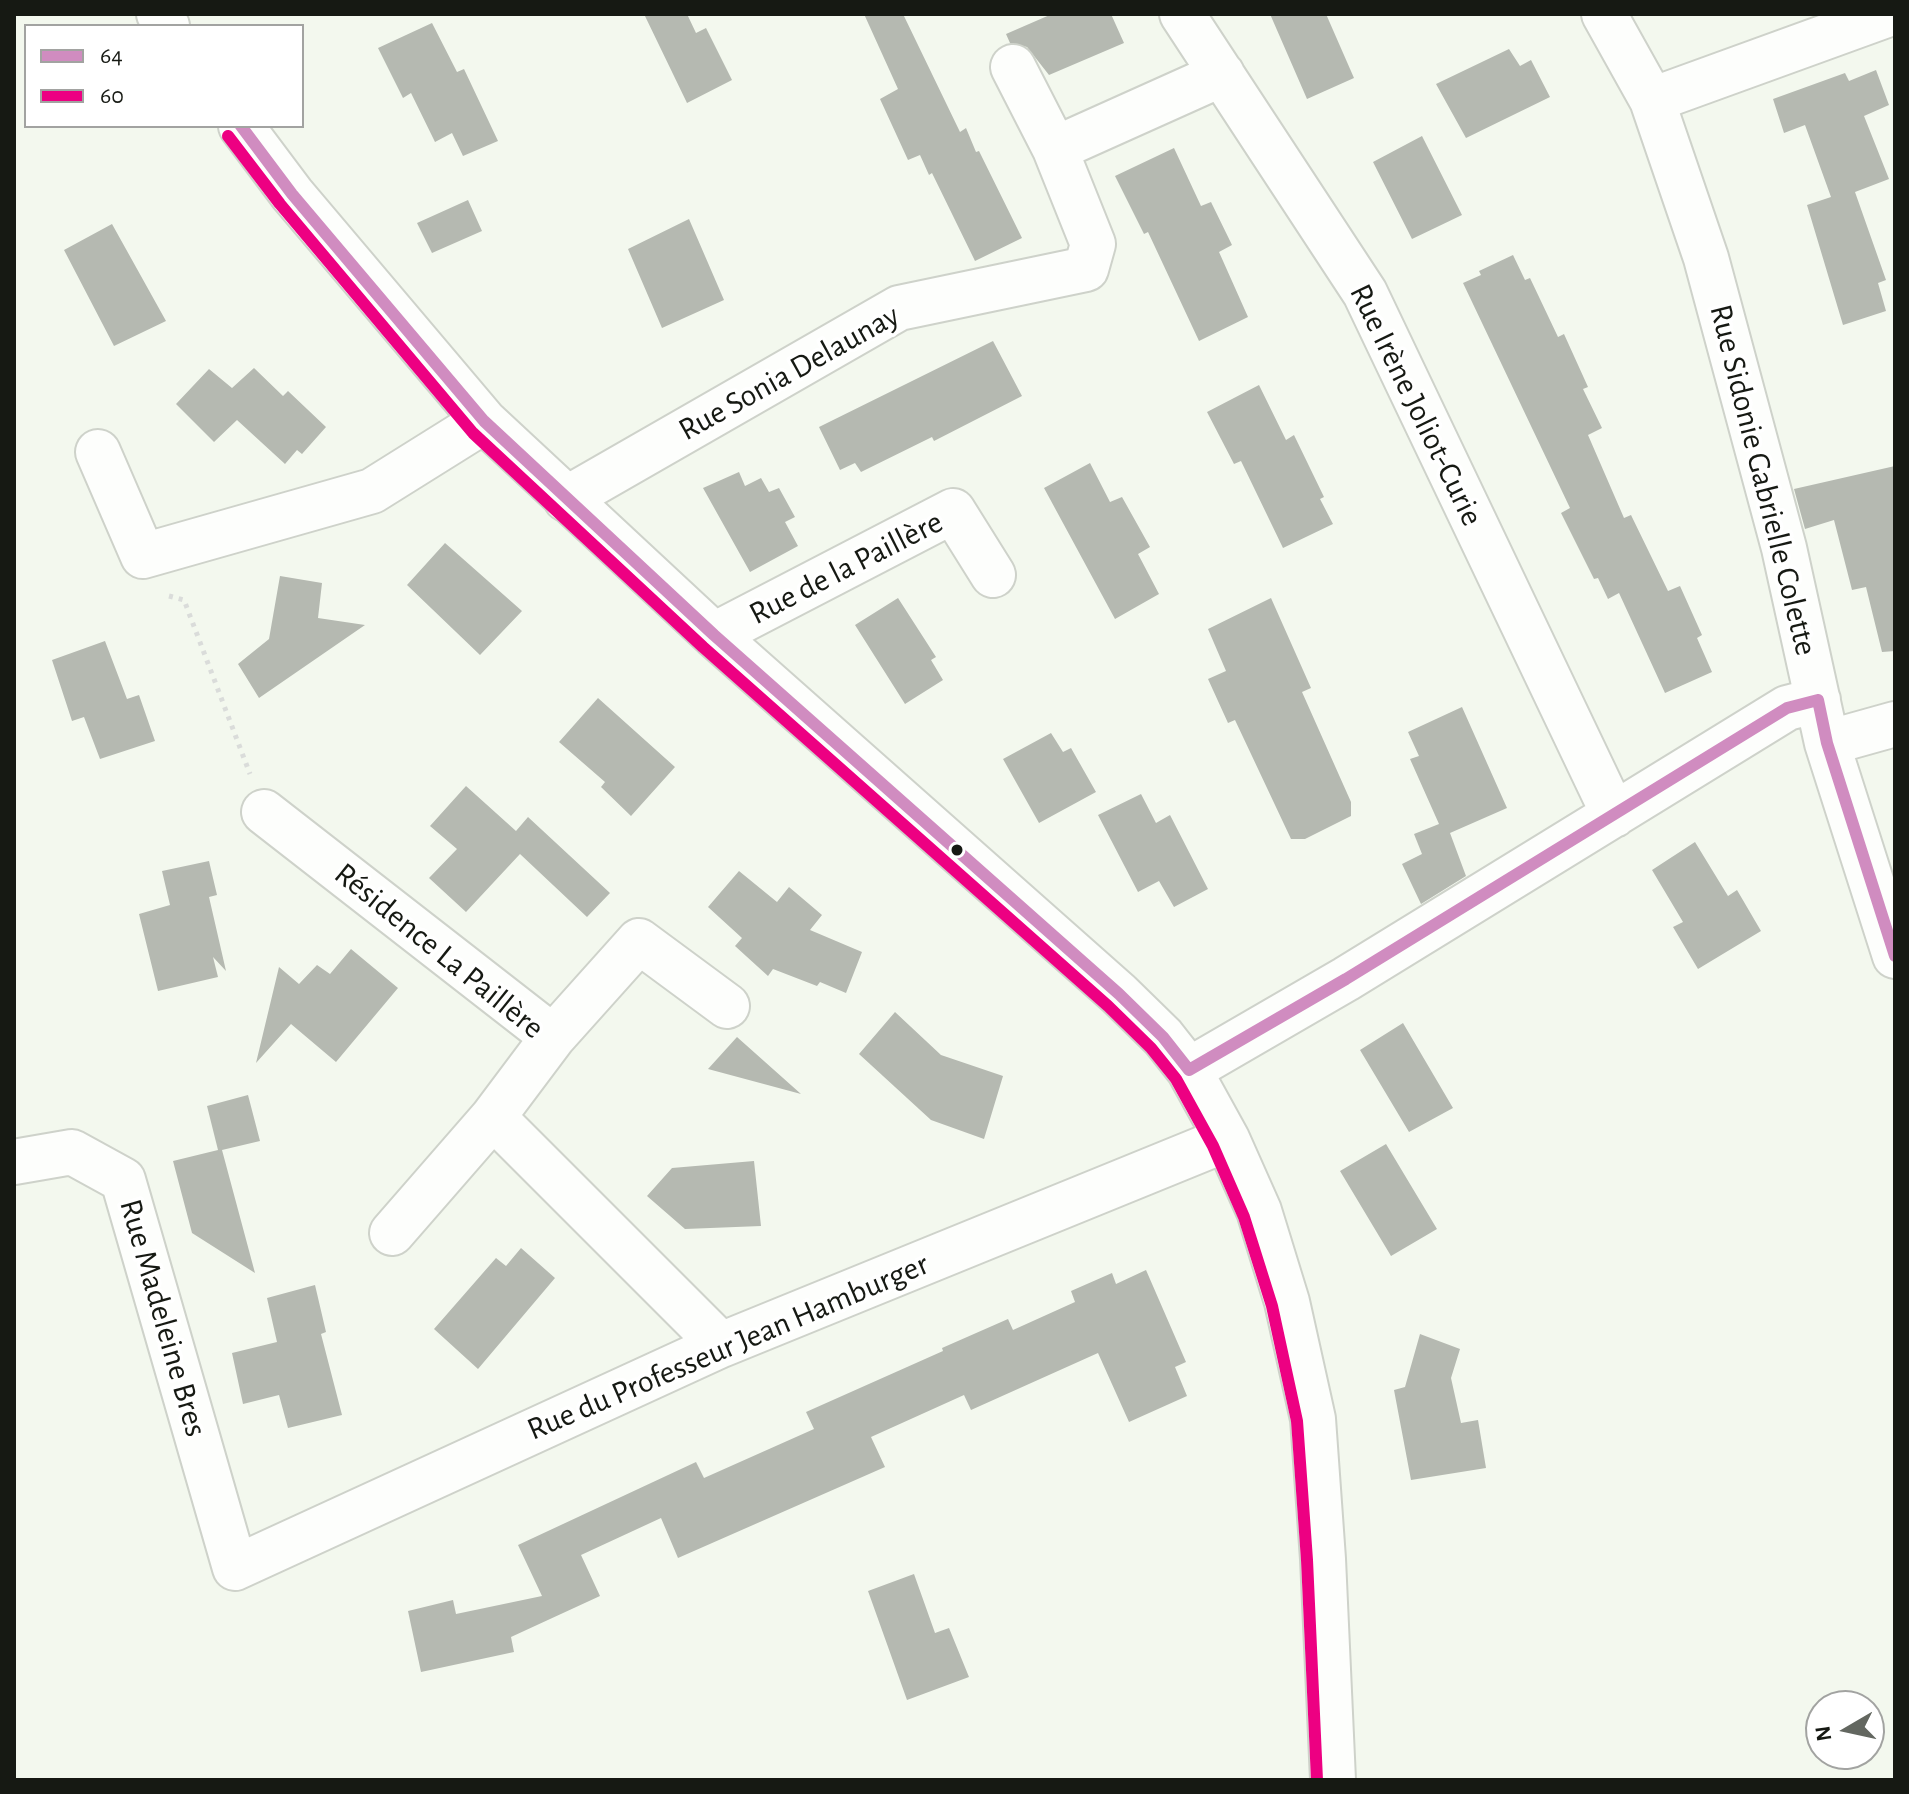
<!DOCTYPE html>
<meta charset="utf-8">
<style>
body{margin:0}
#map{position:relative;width:1909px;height:1794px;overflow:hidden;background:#f3f8ee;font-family:"Alegreya Sans",sans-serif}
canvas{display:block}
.frame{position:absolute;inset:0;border:16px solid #161913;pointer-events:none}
.legend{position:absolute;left:24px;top:24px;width:280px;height:104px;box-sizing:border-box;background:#fff;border:2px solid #a2a3a1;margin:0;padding:10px 14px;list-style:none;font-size:24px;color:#161913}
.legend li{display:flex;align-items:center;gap:16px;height:40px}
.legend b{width:40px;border:2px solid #a2a3a1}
.north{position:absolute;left:1805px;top:1690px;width:80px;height:80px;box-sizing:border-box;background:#fff;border:2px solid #a2a3a1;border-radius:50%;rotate:261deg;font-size:22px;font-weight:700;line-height:32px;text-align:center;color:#161913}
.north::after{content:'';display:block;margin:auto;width:28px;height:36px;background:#636760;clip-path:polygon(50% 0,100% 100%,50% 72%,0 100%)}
</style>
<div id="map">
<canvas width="1909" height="1794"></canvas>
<div class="frame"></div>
<ul class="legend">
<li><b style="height:10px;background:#d08cc0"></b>64</li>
<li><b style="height:10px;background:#ed0082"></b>60</li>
</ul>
<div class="north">N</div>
</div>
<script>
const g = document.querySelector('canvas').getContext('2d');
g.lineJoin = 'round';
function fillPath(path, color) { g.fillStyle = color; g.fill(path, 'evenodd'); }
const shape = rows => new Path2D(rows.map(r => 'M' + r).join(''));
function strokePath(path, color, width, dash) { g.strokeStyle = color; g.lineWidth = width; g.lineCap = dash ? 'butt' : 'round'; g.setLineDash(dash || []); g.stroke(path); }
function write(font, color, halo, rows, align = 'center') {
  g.font = font + ' "Alegreya Sans",sans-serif'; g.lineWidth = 7; g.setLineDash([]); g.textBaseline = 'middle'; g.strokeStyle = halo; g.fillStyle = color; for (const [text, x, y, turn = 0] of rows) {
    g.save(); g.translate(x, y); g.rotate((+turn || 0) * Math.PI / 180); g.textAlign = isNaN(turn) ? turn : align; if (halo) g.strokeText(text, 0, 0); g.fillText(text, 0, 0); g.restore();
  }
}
const building = shape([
 [644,14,687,14,696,33,706,28,732,80,687,103],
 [864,14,903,14,960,132,966,128,976,152,979,151,1022,238,975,261,932,173,929,175,920,155,908,160,880,99,898,89],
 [1052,14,1111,14,1124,43,1049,75,1027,47,1010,43,1006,34],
 [1270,14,1326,14,1354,78,1307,99],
 [432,23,457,72,464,69,498,141,463,156,452,133,435,142,411,93,403,98,378,48],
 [1509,49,1520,66,1531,60,1550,97,1466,138,1436,84],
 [1876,70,1889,105,1864,116,1889,179,1855,192,1886,280,1878,283,1886,311,1843,325,1807,205,1831,197,1805,125,1784,133,1773,99,1845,73,1849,81],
 [1422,136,1462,215,1412,239,1373,162],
 [1174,148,1201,206,1211,202,1232,245,1219,252,1248,317,1199,341,1148,232,1144,234,1115,176],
 [468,200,482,231,432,253,417,223],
 [689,219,724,300,662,328,628,249],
 [112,224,166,321,114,346,64,250],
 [1513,255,1525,280,1530,278,1558,337,1564,334,1588,387,1583,389,1602,428,1588,435,1624,518,1631,515,1668,591,1680,586,1702,635,1697,638,1712,672,1665,693,1619,593,1608,599,1598,578,1594,579,1561,513,1570,508,1463,283,1481,275,1479,271],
 [993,341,1022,396,934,441,932,437,861,472,855,463,840,470,819,427],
 [254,368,283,396,288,391,326,427,302,454,297,450,285,464,237,420,214,442,176,404,209,369,232,388],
 [1259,385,1286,440,1294,435,1324,497,1320,499,1333,524,1283,548,1241,461,1234,464,1207,412],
 [1090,463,1110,502,1122,497,1150,547,1138,554,1159,594,1115,619,1044,488],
 [1895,466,1895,651,1882,652,1866,587,1852,590,1834,520,1805,529,1794,489],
 [739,472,745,486,761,478,769,492,779,488,795,517,785,522,798,546,750,572,703,488],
 [445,543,522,611,480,655,407,585],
 [280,576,322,583,318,618,365,625,259,698,238,664,269,639],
 [898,598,936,657,931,660,943,680,905,704,855,625],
 [1271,598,1311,688,1302,692,1351,802,1351,816,1305,839,1291,839,1235,720,1228,723,1208,679,1226,671,1208,629],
 [105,641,127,699,139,695,155,741,100,759,84,717,72,721,52,660],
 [598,698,675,767,631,816,601,787,605,782,559,742],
 [1462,707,1507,808,1450,833,1466,876,1421,904,1402,864,1422,854,1414,834,1439,824,1410,759,1419,756,1408,732],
 [1051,733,1063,752,1071,748,1096,792,1039,823,1003,759],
 [466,786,516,831,528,817,610,893,587,917,520,854,466,912,429,878,457,849,430,826],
 [1141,794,1156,823,1170,815,1208,889,1174,907,1159,881,1138,892,1098,815],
 [1695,842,1728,896,1737,890,1761,931,1698,969,1673,927,1683,922,1652,870],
 [209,861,217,895,209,897,226,971,213,957,218,977,158,991,139,914,170,905,162,871],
 [739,871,777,902,789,887,822,915,810,930,862,952,846,993,820,982,817,986,773,969,768,976,735,946,742,938,708,907],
 [351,949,398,988,336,1062,291,1024,256,1063,279,967,299,984,317,965,330,974],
 [895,1012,941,1055,1003,1076,984,1139,931,1120,859,1054],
 [1403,1023,1453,1108,1409,1132,1360,1050],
 [737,1037,801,1094,708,1069],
 [248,1095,260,1141,222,1150,255,1273,192,1233,173,1161,218,1150,207,1106],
 [1386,1144,1437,1229,1391,1256,1340,1171],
 [754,1161,761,1226,685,1229,647,1196,672,1168],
 [521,1248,555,1278,478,1369,434,1329,496,1258,506,1266],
 [1146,1270,1186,1362,1175,1367,1187,1396,1129,1422,1098,1353,971,1410,964,1395,871,1437,885,1467,678,1558,661,1518,581,1555,600,1596,511,1637,514,1652,421,1672,408,1611,453,1600,456,1614,542,1596,518,1545,696,1462,704,1478,814,1429,806,1412,943,1351,942,1348,1008,1319,1013,1330,1075,1302,1071,1291,1112,1273,1116,1284],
 [315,1285,326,1332,321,1334,342,1415,288,1428,279,1395,243,1404,232,1353,277,1342,267,1298],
 [1420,1334,1460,1349,1451,1378,1461,1423,1478,1420,1486,1468,1411,1480,1394,1390,1405,1387],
 [914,1574,935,1633,949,1628,969,1677,907,1700,868,1591]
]);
const path = shape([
 [169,596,184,600,250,774]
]);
const minor = shape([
 [159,14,167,26],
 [1182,14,1365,293,1614,815],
 [1604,14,1652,100,1706,258,1784,548,1827,743,1895,956],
 [1652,100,1889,14],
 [241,126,292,194,484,421,714,635,1119,994,1163,1037,1189,1070,1227,1139,1259,1211,1287,1302,1313,1419,1323,1559,1333,1780],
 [1055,149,1222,74],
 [98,452,143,556,372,491,484,421],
 [566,499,899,308,1086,269,1093,244,1055,149,1013,67],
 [714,635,953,511,993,575],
 [1827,743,1895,724],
 [264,812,553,1037,493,1117,721,1345],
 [553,1037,639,941,727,1006],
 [1189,1070,1346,979,1787,708,1818,700],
 [14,1162,72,1152,123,1180,235,1568,721,1345,1227,1139],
 [392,1233,493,1117]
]);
const bus1 = shape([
 [241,126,292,194,484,421,714,635,1119,994,1163,1037,1189,1070],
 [1818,700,1827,743,1895,956],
 [1189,1070,1346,979,1787,708,1818,700]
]);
const bus2 = shape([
 [228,136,280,204,473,433,703,647,1108,1006,1151,1048,1176,1079,1213,1146,1244,1217,1272,1306,1297,1421,1307,1560,1317,1780]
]);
const markers = [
 [957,850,7,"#161913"]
];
const streetNames = [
 ["Rue Sonia Delaunay",789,373,-29],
 ["Rue Irène Joliot-Curie",1416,405,64],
 ["Rue Sidonie Gabrielle Colette",1763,480,76],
 ["Rue de la Paillère",846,568,-27],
 ["Résidence La Paillère",439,951,39],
 ["Rue Madeleine Bres",163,1318,74],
 ["Rue du Professeur Jean Hamburger",728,1347,-23]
];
fillPath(building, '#b5b9b1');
strokePath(minor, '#ced2ca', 48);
strokePath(path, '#dadcda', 5, [4, 6]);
strokePath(minor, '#fdfefc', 44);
strokePath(bus1, '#d08cc0', 12);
strokePath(bus2, '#ed0082', 12);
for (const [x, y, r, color] of markers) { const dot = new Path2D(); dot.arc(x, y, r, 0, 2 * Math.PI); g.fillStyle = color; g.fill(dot); strokePath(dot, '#fff', 3); }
write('32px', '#161913', '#fff', streetNames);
</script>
